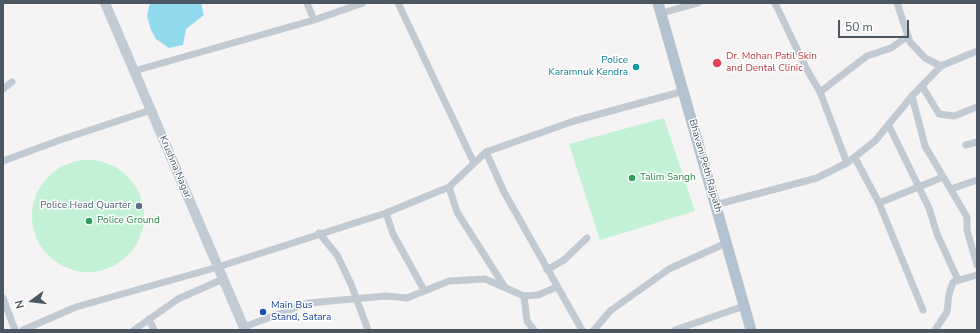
<!DOCTYPE html>
<style>
body{margin:0}
#map{position:relative;width:980px;height:333px;overflow:hidden;background:#f5f3f3;font-family:"Nunito Sans",sans-serif}
canvas{display:block}
.frame{position:absolute;inset:0;border:4px solid #4a5661;pointer-events:none}
.north{position:absolute;left:12px;top:281px;width:40px;height:40px;-webkit-text-stroke:3px #fff;paint-order:stroke;rotate:255deg;font-size:11px;font-weight:700;line-height:16px;text-align:center;color:#4a5661}
.north::after{content:'';display:block;margin:auto;width:14px;height:18px;background:#4a5661;clip-path:polygon(50% 0,100% 100%,50% 72%,0 100%)}
.scale{position:absolute;left:838px;top:20px;width:71px;height:18px;box-sizing:border-box;border:2px solid #4a5661;border-top:0;padding-left:5px;font-size:12px;line-height:14px;white-space:nowrap;color:#4a5661;-webkit-text-stroke:3px #fff;paint-order:stroke}
</style>
<div id="map">
<canvas width="980" height="333"></canvas>
<div class="frame"></div>
<div class="north">N</div>
<div class="scale">50 m</div>
</div>
<script>
const g = document.querySelector('canvas').getContext('2d');
g.lineJoin = 'round';
function fillPath(path, color) { g.fillStyle = color; g.fill(path, 'evenodd'); }
const shape = rows => new Path2D(rows.map(r => 'M' + r).join(''));
function strokePath(path, color, width, dash) { g.strokeStyle = color; g.lineWidth = width; g.lineCap = dash ? 'butt' : 'round'; g.setLineDash(dash || []); g.stroke(path); }
function write(font, color, halo, rows, align = 'center') {
  g.font = font + ' "Nunito Sans",sans-serif'; g.lineWidth = 3; g.setLineDash([]); g.textBaseline = 'middle'; g.strokeStyle = halo; g.fillStyle = color; for (const [text, x, y, turn = 0] of rows) {
    g.save(); g.translate(x, y); g.rotate((+turn || 0) * Math.PI / 180); g.textAlign = isNaN(turn) ? turn : align; if (halo) g.strokeText(text, 0, 0); g.fillText(text, 0, 0); g.restore();
  }
}
const green = shape([
 [664,118,695,211,600,240,569,144],
 '32 216a56 56 0 1 1 112 0a56 56 0 1 1-112 0Z'
]);
const water = shape([
 [151,3,201,3,204,15,186,29,183,45,169,48,156,39,151,30,147,16,149,6]
]);
const minor = shape([
 [307,3,314,20,363,3],
 [398,3,474,163],
 [775,3,806,68,820,92,847,163],
 [897,3,910,42,925,58,941,66],
 [662,13,698,3],
 [134,71,314,20],
 [922,86,939,114,954,116,977,107],
 [3,89,12,82],
 [820,92,867,56,891,48,908,36],
 [912,96,925,146,967,217,967,230,977,265],
 [889,126,929,208,937,234,958,280],
 [966,145,977,142],
 [855,158,879,203,923,310],
 [3,161,60,140,151,110],
 [449,187,457,212,504,286],
 [951,189,977,180],
 [879,203,943,177],
 [715,205,817,178,847,163,875,141,912,96,941,66,977,51],
 [386,213,393,234,424,290],
 [319,233,337,255,351,284,368,330],
 [547,270,564,260,587,238],
 [524,296,527,321,534,330],
 [3,298,15,330],
 [149,319,154,330],
 [244,327,308,303,386,296,407,298,449,281,485,279,524,296,538,295,557,287],
 [23,330,76,307,218,267,386,213,449,187,486,152],
 [134,330,178,299,223,279],
 [582,330,504,192,486,152,574,121,684,91],
 [594,330,610,311,669,269,726,243],
 [675,330,744,306],
 [935,330,947,312,949,294,953,282,977,275]
]);
const secondary = shape([
 [105,3,245,330]
]);
const primary = shape([
 [658,3,751,330]
]);
const markers = [
 [717,63,5,"#e0444e"],
 [636,67,4,"#0f9aa8"],
 [632,178,4,"#2e9e5b"],
 [139,206,4,"#5c6f8a"],
 [89,221,4,"#2e9e5b"],
 [263,312,4,"#1a4fb4"]
];
const healthNames = [
 ["Dr. Mohan Patil Skin",726,57],
 ["and Dental Clinic",726,69]
];
const cultureNames = [
 ["Police",628,61],
 ["Karamnuk Kendra",628,73]
];
const streetNames = [
 ["Bhavani Peth Rajpath",705,166,74],
 ["Krushna Nagar",175,167,67]
];
const leisureNames = [
 ["Talim Sangh",640,178],
 ["Police Ground",97,221]
];
const serviceNames = [
 ["Police Head Quarter",131,206]
];
const transitNames = [
 ["Main Bus",271,306],
 ["Stand, Satara",271,318]
];
fillPath(green, '#c3f1d5');
fillPath(water, '#90daee');
strokePath(minor, '#c1cad2', 7);
strokePath(secondary, '#c1cbd6', 10);
strokePath(primary, '#b3c2d1', 11);
for (const [x, y, r, color] of markers) { const dot = new Path2D(); dot.arc(x, y, r, 0, 2 * Math.PI); g.fillStyle = color; g.fill(dot); strokePath(dot, '#fff', 1.5); }
write('10px', '#be3a42', '#fff', healthNames, 'left');
write('10px', '#0d838f', '#fff', cultureNames, 'right');
write('10px', '#4a5661', '#fff', streetNames);
write('10px', '#27864d', '#fff', leisureNames, 'left');
write('10px', '#4e5e75', '#fff', serviceNames, 'right');
write('10px', '#164399', '#fff', transitNames, 'left');
</script>
